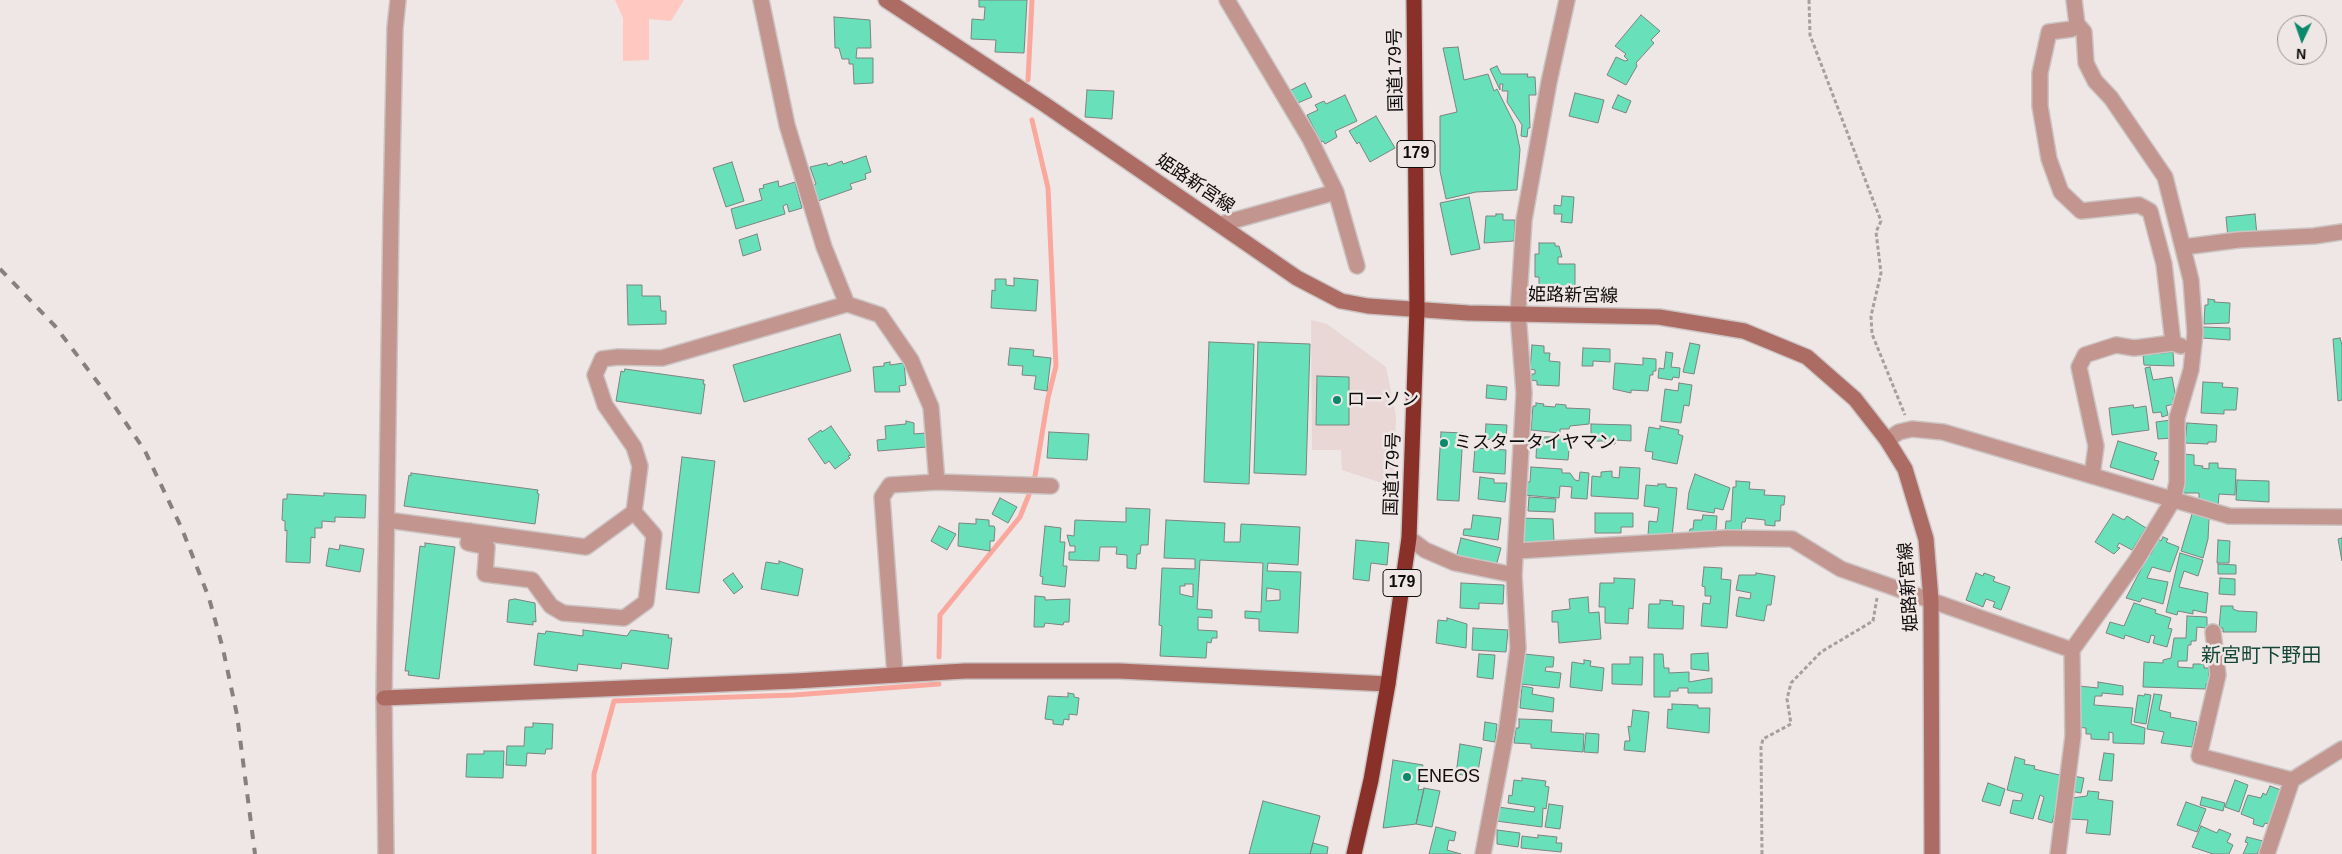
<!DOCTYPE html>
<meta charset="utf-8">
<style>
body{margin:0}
#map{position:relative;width:2342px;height:854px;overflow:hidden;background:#efe7e6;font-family:Arial,sans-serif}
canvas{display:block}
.north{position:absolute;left:2277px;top:15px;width:50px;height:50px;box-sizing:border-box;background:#efe7e6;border:1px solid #958f8f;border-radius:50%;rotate:183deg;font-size:14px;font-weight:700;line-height:20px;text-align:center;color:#0f0c0c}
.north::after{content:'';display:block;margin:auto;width:18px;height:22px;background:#0c886a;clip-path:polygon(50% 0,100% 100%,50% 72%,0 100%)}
</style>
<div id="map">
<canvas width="2342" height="854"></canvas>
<div class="north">N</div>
</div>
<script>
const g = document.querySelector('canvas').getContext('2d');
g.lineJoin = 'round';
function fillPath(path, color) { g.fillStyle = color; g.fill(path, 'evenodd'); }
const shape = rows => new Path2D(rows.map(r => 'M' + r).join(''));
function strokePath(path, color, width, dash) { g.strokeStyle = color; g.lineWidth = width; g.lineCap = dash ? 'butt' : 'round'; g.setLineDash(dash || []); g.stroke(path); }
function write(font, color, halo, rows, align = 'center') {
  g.font = font + ' Arial,"Noto Sans JP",sans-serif'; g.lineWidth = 5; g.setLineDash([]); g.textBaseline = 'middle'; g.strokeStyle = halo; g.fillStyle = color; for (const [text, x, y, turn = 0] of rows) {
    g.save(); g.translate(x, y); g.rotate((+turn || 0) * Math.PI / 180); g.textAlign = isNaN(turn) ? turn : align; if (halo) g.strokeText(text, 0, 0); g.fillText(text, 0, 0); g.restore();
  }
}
const built = shape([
 [1311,320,1327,324,1386,367,1396,416,1394,487,1342,470,1341,450,1312,450]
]);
const green = shape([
 [615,0,684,0,671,21,649,19,649,60,623,61,623,18]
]);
const stream = shape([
 [1028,80,1032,0],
 [939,657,940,615,1020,517,1034,482,1048,398,1056,366,1048,188,1032,120],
 [594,854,594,774,614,701,794,695,939,684]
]);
const building = shape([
 [979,0,1027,0,1024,53,995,52,996,40,971,39,972,19,984,20,985,7,979,7,979,0],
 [1641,15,1660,31,1651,40,1654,43,1636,63,1637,66,1626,85,1607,75,1616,57,1625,61,1628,60,1624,56,1626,54,1615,46,1641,15],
 [834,17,870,20,871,48,857,48,856,58,873,58,873,83,854,84,853,64,849,64,849,59,842,59,839,48,835,48,834,17],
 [1458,47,1464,80,1488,74,1494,91,1497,89,1515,125,1520,149,1517,190,1476,192,1446,199,1440,171,1440,116,1457,112,1443,48,1458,47],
 [1497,66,1501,74,1528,74,1527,77,1535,77,1536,95,1529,95,1530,128,1528,128,1527,137,1521,136,1522,125,1507,102,1508,91,1502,91,1503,84,1500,84,1500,90,1490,69,1497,66],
 [1305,83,1312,97,1293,105,1287,92,1305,83],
 [1087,90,1114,91,1112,119,1085,117,1087,90],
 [1575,93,1604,100,1598,123,1569,116,1575,93],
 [1345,95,1357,121,1335,131,1337,137,1325,144,1323,141,1321,142,1307,115,1318,110,1315,105,1324,101,1326,104,1345,95],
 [1618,95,1631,101,1626,113,1612,108,1618,95],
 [1376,116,1395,148,1370,162,1359,142,1357,144,1349,131,1376,116],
 [866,156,871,172,865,174,866,179,850,184,852,189,818,201,812,186,816,184,810,167,827,163,828,166,842,161,843,164,866,156],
 [732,162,744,201,726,207,713,168,732,162],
 [778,181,779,187,795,182,802,208,789,212,787,204,783,206,785,214,736,229,731,209,762,200,759,189,764,188,763,185,778,181],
 [1562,196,1574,197,1572,223,1561,222,1562,214,1554,214,1554,205,1561,206,1562,196],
 [1469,197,1480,249,1451,255,1440,203,1469,197],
 [1496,214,1503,214,1503,220,1515,220,1514,241,1484,243,1486,216,1496,216,1496,214],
 [2255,214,2257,235,2228,238,2226,217,2255,214],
 [757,234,761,250,743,256,739,240,757,234],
 [1539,243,1555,243,1555,246,1559,246,1562,257,1558,257,1558,264,1575,264,1575,286,1539,285,1539,277,1535,277,1535,254,1539,254,1539,243],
 [1014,278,1038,280,1036,311,991,308,992,290,995,291,995,279,1006,279,1006,285,1014,286,1014,278],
 [627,285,642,285,642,296,660,296,661,311,666,311,666,324,628,325,627,285],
 [2208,299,2215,300,2214,302,2230,303,2229,323,2204,324,2205,305,2208,305,2208,299],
 [2203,327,2230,328,2230,340,2202,338,2203,327],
 [840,334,851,371,744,402,733,365,840,334],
 [2340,338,2342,345,2342,400,2338,401,2333,339,2340,338],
 [1209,342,1254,344,1249,484,1204,482,1209,342],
 [1258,342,1310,344,1306,475,1254,473,1258,342],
 [1690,343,1700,345,1694,374,1683,372,1690,343],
 [1532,345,1544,346,1544,353,1550,353,1549,361,1560,362,1559,386,1537,385,1537,381,1531,380,1532,374,1535,374,1535,370,1530,369,1532,345],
 [1010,348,1034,350,1033,356,1051,358,1047,391,1034,389,1036,376,1022,375,1023,366,1008,365,1010,348],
 [1583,348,1610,349,1610,362,1593,361,1593,366,1582,366,1583,348],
 [1666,352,1673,353,1671,367,1680,368,1679,378,1673,377,1672,380,1658,378,1659,368,1664,369,1666,352],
 [2173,352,2174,366,2144,365,2143,355,2173,352],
 [1643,358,1656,359,1656,371,1653,371,1653,375,1650,375,1648,391,1631,390,1631,393,1613,389,1615,363,1643,365,1643,358],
 [890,362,890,365,904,363,906,385,899,386,900,392,875,392,873,367,884,366,884,363,890,362],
 [2150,367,2153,380,2172,377,2176,398,2173,398,2174,404,2166,406,2168,415,2162,417,2161,412,2153,413,2145,368,2150,367],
 [625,369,704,380,703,384,705,384,701,414,616,401,621,371,624,372,625,369],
 [1317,376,1349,377,1349,425,1316,425,1317,376],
 [2203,382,2223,383,2222,387,2238,388,2236,410,2224,410,2224,414,2201,413,2203,382],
 [1679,383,1692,385,1689,406,1684,405,1681,423,1661,421,1665,389,1678,391,1679,383],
 [1487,385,1507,387,1506,400,1486,398,1487,385],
 [1536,403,1544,404,1543,406,1555,407,1556,404,1566,405,1566,408,1590,409,1589,424,1570,426,1569,429,1560,429,1560,433,1531,430,1533,406,1536,406,1536,403],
 [2133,405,2134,408,2146,406,2149,430,2112,435,2109,408,2133,405],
 [2171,420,2173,438,2158,439,2156,422,2171,420],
 [906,421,914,423,914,434,926,433,927,447,878,451,877,440,886,439,885,426,906,424,906,421],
 [2187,423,2217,425,2216,442,2208,442,2208,444,2185,443,2187,423],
 [1486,424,1507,425,1506,441,1485,439,1486,424],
 [1591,424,1631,425,1631,441,1615,440,1615,444,1605,444,1605,441,1591,441,1591,424],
 [831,426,851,455,848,456,850,458,835,469,829,461,825,464,808,439,821,430,822,432,831,426],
 [1660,426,1679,430,1678,434,1683,436,1677,464,1652,459,1653,452,1645,451,1649,427,1660,429,1660,426],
 [1049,432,1089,434,1087,460,1047,458,1049,432],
 [1441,432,1463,433,1459,501,1437,500,1441,432],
 [1537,437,1565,437,1570,440,1568,460,1536,458,1537,437],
 [2118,441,2157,453,2154,460,2159,461,2153,480,2110,467,2118,441],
 [1475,448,1506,450,1505,474,1473,472,1475,448],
 [2183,454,2194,455,2194,465,2203,466,2202,468,2209,469,2209,463,2218,463,2218,468,2236,469,2235,495,2219,494,2218,507,2199,502,2199,493,2182,493,2183,454],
 [682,457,715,461,699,593,666,589,682,457],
 [1531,467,1562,469,1562,473,1570,473,1575,480,1579,481,1580,472,1589,473,1587,499,1571,498,1572,487,1560,486,1559,498,1523,495,1523,482,1530,482,1531,467],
 [1620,467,1640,468,1638,499,1591,496,1592,476,1601,477,1601,472,1612,471,1612,477,1619,478,1620,467],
 [411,473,538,490,537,493,539,494,535,524,404,506,409,475,411,476,411,473],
 [1695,474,1730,488,1723,510,1715,508,1714,513,1687,509,1689,492,1695,474],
 [1480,477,1494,479,1494,483,1507,483,1505,502,1478,499,1480,477],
 [2237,480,2269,481,2269,502,2236,500,2237,480],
 [1736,481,1750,482,1749,489,1765,490,1764,495,1785,496,1784,505,1781,505,1780,521,1775,521,1775,526,1765,525,1765,520,1746,518,1745,522,1742,522,1741,534,1725,532,1726,521,1731,521,1733,487,1736,487,1736,481],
 [1658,484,1666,484,1666,487,1677,488,1672,537,1648,535,1649,521,1657,522,1659,508,1644,506,1646,485,1658,486,1658,484],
 [324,493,366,495,365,518,335,517,335,522,322,521,322,528,315,528,315,538,311,537,310,563,286,562,287,530,285,531,285,521,282,520,283,499,287,499,287,494,324,496,324,493],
 [1529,497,1556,499,1555,512,1528,511,1529,497],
 [1000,498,1017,507,1008,523,992,514,1000,498],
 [1126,508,1150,509,1148,545,1141,545,1140,554,1137,554,1136,569,1127,568,1127,555,1116,554,1117,547,1100,547,1099,561,1069,560,1069,552,1075,552,1075,546,1070,546,1067,535,1074,536,1075,520,1126,522,1126,508],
 [1595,513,1633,513,1633,527,1621,527,1621,533,1595,533,1595,513],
 [2113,514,2124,520,2127,516,2146,528,2132,550,2119,543,2117,547,2120,548,2114,554,2095,542,2113,514],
 [2192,514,2209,519,2208,539,2203,558,2181,551,2192,514],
 [1473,515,1501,518,1498,540,1463,535,1464,529,1471,529,1473,515],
 [1703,515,1717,516,1716,530,1713,530,1713,534,1689,533,1690,529,1693,529,1694,520,1702,520,1703,515],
 [1520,518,1553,519,1554,541,1521,543,1520,518],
 [976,519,989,520,989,526,994,526,995,529,994,541,990,541,990,551,958,546,959,523,976,524,976,519],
 [1166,520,1225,523,1224,542,1240,542,1241,524,1300,527,1298,565,1268,563,1267,571,1301,572,1298,633,1259,631,1259,619,1245,618,1245,611,1261,612,1263,563,1200,560,1197,609,1212,610,1212,618,1198,617,1198,630,1217,631,1217,638,1212,638,1211,643,1207,642,1206,658,1160,656,1162,626,1159,625,1162,568,1195,569,1195,559,1164,558,1166,520],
 [1185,584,1193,584,1193,597,1180,594,1180,586,1185,586,1185,584],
 [1267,588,1280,590,1280,600,1266,601,1267,588],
 [939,526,956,534,947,550,931,541,939,526],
 [1045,526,1061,528,1060,542,1065,542,1063,566,1067,566,1065,587,1042,584,1043,577,1040,576,1045,526],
 [2163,537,2168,539,2166,542,2179,547,2170,572,2152,567,2147,578,2168,582,2163,604,2142,598,2140,602,2126,598,2149,554,2151,554,2158,539,2161,541,2163,537],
 [1461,538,1501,548,1496,566,1456,558,1461,538],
 [2342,538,2342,561,2338,539,2342,538],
 [1356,540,1389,543,1387,565,1371,563,1369,581,1353,579,1356,540],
 [2218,540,2230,541,2229,563,2217,563,2218,540],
 [425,543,455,547,439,679,408,675,409,671,405,671,420,546,425,547,425,543],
 [340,545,364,549,360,572,326,566,329,548,339,550,340,545],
 [2180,553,2203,560,2198,576,2184,571,2179,587,2208,593,2206,613,2193,610,2193,614,2178,611,2177,615,2166,612,2180,553],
 [779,561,803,569,798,596,761,589,766,562,779,564,779,561],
 [2218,564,2236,565,2236,574,2218,574,2218,564],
 [1704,567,1722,568,1721,579,1731,580,1727,628,1701,626,1703,603,1710,604,1711,596,1705,596,1705,587,1702,586,1704,567],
 [733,573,743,587,734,594,723,580,733,573],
 [1756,573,1775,576,1771,605,1767,605,1764,621,1736,616,1739,597,1750,599,1751,593,1736,590,1739,575,1756,575,1756,573],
 [1976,573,1983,576,1984,573,1995,577,1993,581,2010,587,2001,610,1993,607,1995,602,1986,599,1983,607,1966,600,1976,573],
 [1614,578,1635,579,1633,609,1629,608,1628,624,1605,623,1605,607,1599,607,1600,583,1614,583,1614,578],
 [2220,578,2235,579,2235,595,2219,594,2220,578],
 [1461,583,1504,585,1503,604,1479,603,1479,609,1460,608,1461,583],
 [1035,596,1045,597,1045,600,1070,599,1069,622,1064,622,1063,625,1045,623,1044,627,1034,627,1035,596],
 [1588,597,1589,613,1599,612,1601,639,1559,643,1558,622,1552,622,1552,611,1570,609,1569,599,1588,597],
 [515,599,535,603,536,622,533,621,533,625,507,622,509,600,515,599],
 [1660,600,1673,601,1672,605,1684,606,1683,629,1648,628,1649,604,1660,604,1660,600],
 [2134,603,2156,610,2155,613,2171,618,2168,628,2172,629,2167,647,2153,643,2155,636,2151,635,2149,643,2125,635,2124,639,2106,633,2110,622,2124,626,2134,603],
 [2221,606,2233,606,2233,609,2238,611,2257,612,2256,632,2223,632,2223,628,2219,628,2221,606],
 [2187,616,2207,617,2207,628,2197,627,2196,641,2191,641,2191,645,2188,645,2187,661,2178,661,2178,667,2193,668,2193,664,2204,664,2204,668,2209,668,2209,685,2206,684,2206,689,2143,687,2144,662,2163,663,2163,660,2171,658,2174,638,2186,638,2187,616],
 [1447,618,1467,624,1466,648,1436,643,1438,620,1447,621,1447,618],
 [1473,628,1508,630,1506,652,1472,650,1473,628],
 [583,630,627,636,631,630,669,635,668,638,672,638,668,669,622,663,621,669,578,664,577,671,534,665,538,633,545,634,546,631,583,636,583,630],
 [1708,653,1709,671,1691,669,1691,654,1708,653],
 [1479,654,1495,655,1493,679,1477,677,1479,654],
 [1524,654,1554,657,1553,667,1546,667,1545,671,1561,673,1559,688,1521,684,1524,654],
 [1654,654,1663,654,1664,668,1669,668,1669,673,1689,672,1689,682,1712,678,1712,693,1688,693,1688,688,1678,688,1678,691,1670,691,1670,697,1654,697,1654,654],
 [1630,657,1643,657,1642,685,1612,684,1612,664,1630,664,1630,657],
 [1584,660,1591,661,1590,666,1604,668,1602,691,1570,687,1572,662,1584,664,1584,660],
 [2098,682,2123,686,2123,695,2102,693,2102,696,2095,696,2094,705,2133,708,2131,724,2145,728,2144,744,2113,743,2113,733,2109,732,2109,740,2091,739,2091,734,2086,734,2086,728,2075,727,2079,686,2098,688,2098,682],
 [1522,686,1533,688,1532,694,1554,698,1553,712,1520,708,1522,686],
 [1068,693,1074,694,1074,697,1079,698,1077,715,1069,714,1069,720,1064,719,1063,725,1053,724,1053,720,1045,719,1048,696,1068,697,1068,693],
 [2145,694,2151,695,2146,724,2134,722,2138,695,2144,696,2145,694],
 [2154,694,2162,695,2159,710,2171,713,2170,717,2197,722,2192,747,2161,743,2164,732,2147,729,2154,694],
 [1672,704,1698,705,1698,708,1710,708,1709,733,1667,728,1668,709,1672,710,1672,704],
 [1633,710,1649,712,1645,752,1624,750,1625,741,1630,741,1628,726,1631,727,1633,710],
 [1519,719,1552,720,1551,732,1584,734,1583,752,1531,748,1531,744,1514,743,1516,728,1519,728,1519,719],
 [1485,722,1497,724,1495,742,1483,740,1485,722],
 [533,723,553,724,552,749,546,749,545,754,527,753,526,766,506,765,507,746,524,746,525,727,533,727,533,723],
 [1586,733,1599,734,1598,753,1584,752,1586,733],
 [1460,744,1482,748,1477,777,1456,774,1460,744],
 [484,751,504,751,503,778,466,777,467,754,484,754,484,751],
 [2104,753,2114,754,2112,781,2099,780,2104,753],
 [2015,757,2025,760,2024,764,2035,766,2034,769,2064,776,2052,823,2038,819,2044,797,2040,795,2033,819,2010,813,2013,800,2021,801,2023,794,2007,790,2015,757],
 [1393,760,1423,765,1418,790,1424,789,1416,824,1383,828,1393,760],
 [2073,776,2084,778,2081,793,2070,791,2073,776],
 [1522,778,1546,781,1545,786,1549,787,1546,809,1543,808,1542,827,1496,821,1498,807,1534,812,1535,807,1508,803,1509,795,1512,796,1514,780,1522,781,1522,778],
 [2235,780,2248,785,2239,812,2225,807,2235,780],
 [1988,783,2005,789,2000,806,1982,801,1988,783],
 [2270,786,2281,790,2271,825,2265,823,2263,827,2253,824,2254,819,2241,814,2248,795,2261,798,2263,793,2266,795,2270,786],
 [1424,788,1440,791,1432,827,1416,824,1424,788],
 [2088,791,2099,792,2098,799,2113,801,2110,835,2086,833,2088,820,2070,819,2072,798,2087,796,2088,791],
 [2202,797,2225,803,2223,811,2200,805,2202,797],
 [1263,801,1320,816,1310,854,1249,854,1263,801],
 [2186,802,2206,809,2197,832,2177,825,2186,802],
 [1549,804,1563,806,1560,829,1545,827,1549,804],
 [2201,826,2217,833,2219,829,2231,834,2227,842,2233,845,2229,854,2213,854,2192,847,2201,826],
 [1436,827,1456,832,1454,841,1449,840,1447,850,1461,854,1429,854,1436,827],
 [1497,830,1520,833,1518,847,1497,844,1497,830],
 [1538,835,1557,837,1556,843,1562,843,1561,852,1521,848,1522,836,1538,838,1538,835],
 [2247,837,2263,841,2257,854,2243,854,2248,843,2245,842,2247,837],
 [1313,843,1328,847,1327,854,1310,854,1313,843]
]);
const path = shape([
 [1809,0,1810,35,1881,221,1876,232,1881,273,1871,316,1872,334,1905,415],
 [1762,854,1761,747,1763,739,1791,724,1787,699,1791,683,1821,652,1873,621,1877,598]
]);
const street = shape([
 [761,0,787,125,824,247,847,304,880,315,911,360,931,407,937,482,1051,486],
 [1227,0,1310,139,1336,192,1357,266],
 [2074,0,2077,24,2072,29,2049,32,2040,73,2040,106,2049,159,2061,192,2081,211,2139,205,2150,211,2164,264,2173,343],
 [1221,224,1336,192],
 [2184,247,2238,240,2314,236,2342,232],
 [1887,440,1899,432,1912,429,1943,432,2229,516,2342,517],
 [2092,476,2096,446,2079,367,2085,355,2116,345,2134,348,2173,343,2181,346],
 [387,520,586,547,634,512,640,466,634,447,605,405,595,375,602,359,618,357,662,358,847,304],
 [470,531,468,543,487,547,485,574,532,580,551,606,563,613,624,618,646,602,654,535,634,512],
 [1409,538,1425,550,1455,563,1514,575],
 [1516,551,1727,538,1792,539,1841,569,2072,650],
 [2213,632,2218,675,2199,756,2292,780,2342,749],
 [895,675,882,497,890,485,937,482],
 [386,854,384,698,391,215,395,28,398,0],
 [1483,854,1507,727,1518,648,1514,575,1524,393,1518,314,1524,220,1549,82,1567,0],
 [2058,854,2073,736,2072,650,2136,561,2173,500,2177,482,2177,418,2191,370,2195,333,2191,280,2165,177,2111,98,2095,81,2086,63,2084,32,2077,24],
 [2267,854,2292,780]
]);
const secondary = shape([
 [886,0,1044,104,1297,278,1341,301,1368,306,1468,313,1659,317,1744,331,1807,357,1855,399,1887,440,1905,469,1926,539,1931,600,1932,854],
 [384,698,795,681,965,671,1119,671,1388,684]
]);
const highway = shape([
 [1354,854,1371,780,1388,684,1409,538,1417,309,1414,0]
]);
const rail = shape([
 [0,269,55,326,102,388,145,451,182,529,209,598,223,649,237,715,255,854]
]);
const markers = [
 [1337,400,5,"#0c886a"],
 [1444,443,5,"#0c886a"],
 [1407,777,5,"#0c886a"]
];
const shields = [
 [1416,154,38],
 [1402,583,38]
];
const shieldNames = [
 ["179",1416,154],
 ["179",1402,583]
];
const streetNames = [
 ["国道179号",1396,70,-91],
 ["姫路新宮線",1195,184,34],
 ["姫路新宮線",1573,296,1],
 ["国道179号",1393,474,-88],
 ["姫路新宮線",1909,587,-94]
];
const poiNames = [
 ["ローソン",1347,400],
 ["ミスタータイヤマン",1454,443],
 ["ENEOS",1417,777]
];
const quarterNames = [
 ["新宮町下野田",2261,656]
];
fillPath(built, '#e8d7d5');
fillPath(green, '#ffc8c0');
strokePath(stream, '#faa89d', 5);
fillPath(building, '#68e1bb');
strokePath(building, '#7c8380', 1);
strokePath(street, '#cbc4c3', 18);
strokePath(secondary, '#cbc4c3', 18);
strokePath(highway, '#cbc4c3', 18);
strokePath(path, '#a59f9e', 3, [4, 2.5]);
strokePath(street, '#c2958f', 15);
strokePath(secondary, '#ac6b63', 15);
strokePath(highway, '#893029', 15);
strokePath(rail, '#868080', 4, [9, 9]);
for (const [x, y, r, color] of markers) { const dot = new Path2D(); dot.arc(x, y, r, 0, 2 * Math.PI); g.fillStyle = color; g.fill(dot); strokePath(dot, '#efe7e6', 2); }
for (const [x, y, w] of shields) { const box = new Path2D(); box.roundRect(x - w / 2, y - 13.5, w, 27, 4); g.fillStyle = '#efe7e6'; g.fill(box); strokePath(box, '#0f0c0c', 1); }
write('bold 16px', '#0f0c0c', null, shieldNames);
write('18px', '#0f0c0c', '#efe7e6', streetNames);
write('18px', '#0f0c0c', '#efe7e6', poiNames, 'left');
write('20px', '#144738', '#efe7e6', quarterNames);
</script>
